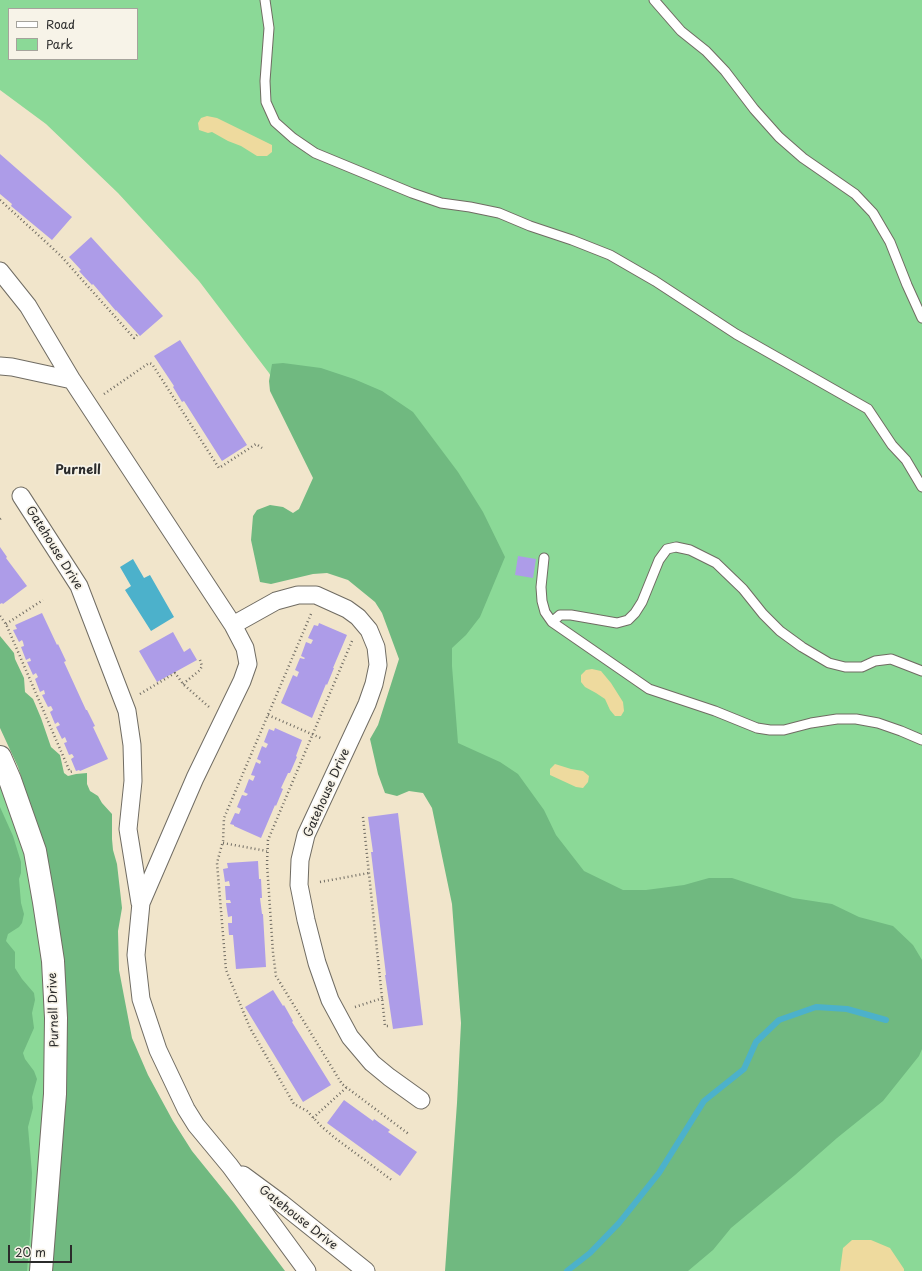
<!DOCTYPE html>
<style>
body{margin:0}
#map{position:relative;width:922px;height:1271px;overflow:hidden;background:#f1e5cb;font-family:"Playpen Sans",sans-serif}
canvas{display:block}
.legend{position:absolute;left:8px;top:8px;width:130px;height:52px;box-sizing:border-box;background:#f7f3e8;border:1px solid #a5a39c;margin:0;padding:5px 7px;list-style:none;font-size:12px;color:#2b2b2b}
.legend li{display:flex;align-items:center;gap:8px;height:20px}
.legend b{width:20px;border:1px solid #a5a39c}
.scale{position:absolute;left:8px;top:1245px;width:64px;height:18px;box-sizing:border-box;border:2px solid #2b2b2b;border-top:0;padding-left:5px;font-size:12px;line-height:14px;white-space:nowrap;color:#2b2b2b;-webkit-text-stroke:3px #f7f3e8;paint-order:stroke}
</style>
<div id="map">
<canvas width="922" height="1271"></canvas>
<ul class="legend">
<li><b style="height:5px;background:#fff"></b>Road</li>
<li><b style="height:11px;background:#8bd997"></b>Park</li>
</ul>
<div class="scale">20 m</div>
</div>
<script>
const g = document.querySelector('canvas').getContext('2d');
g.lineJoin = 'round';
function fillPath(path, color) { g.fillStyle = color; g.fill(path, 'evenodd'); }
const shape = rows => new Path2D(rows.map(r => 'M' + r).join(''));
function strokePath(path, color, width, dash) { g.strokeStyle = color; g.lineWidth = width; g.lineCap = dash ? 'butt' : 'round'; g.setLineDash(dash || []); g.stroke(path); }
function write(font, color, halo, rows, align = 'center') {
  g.font = font + ' "Playpen Sans",sans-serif'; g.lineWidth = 3.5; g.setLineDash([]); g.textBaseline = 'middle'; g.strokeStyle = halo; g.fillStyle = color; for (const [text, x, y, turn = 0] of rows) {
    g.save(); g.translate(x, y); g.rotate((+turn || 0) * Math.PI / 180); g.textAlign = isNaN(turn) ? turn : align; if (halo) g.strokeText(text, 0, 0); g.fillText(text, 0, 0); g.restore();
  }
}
const green = shape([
 [0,0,922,0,922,1271,461,1271,471,1004,422,703,330,477,269,373,199,281,118,193,46,124,0,90],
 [9,9,137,9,137,59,9,59],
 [0,775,36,891,49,991,49,1080,30,1271,0,1271]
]);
const forest = shape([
 [283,363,321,368,354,379,382,391,413,412,458,472,483,512,505,557,480,617,466,635,452,648,452,666,458,743,500,762,518,774,544,810,556,835,584,871,623,890,646,890,684,885,709,878,732,878,793,898,832,904,859,917,893,926,913,945,922,960,922,1049,919,1056,883,1101,837,1138,795,1175,731,1228,713,1250,688,1271,445,1271,457,1103,461,1023,452,904,432,808,423,793,409,791,397,796,385,793,378,774,370,739,378,725,399,659,382,613,375,602,348,580,327,573,313,574,271,584,260,582,251,540,253,516,257,510,270,505,283,507,293,513,299,509,313,478,270,391,269,381,272,364],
 [0,636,14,653,15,659,24,678,25,692,33,699,41,718,51,747,60,755,64,773,68,776,76,774,87,773,87,784,90,791,98,796,102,803,112,814,112,839,113,850,117,864,122,908,118,931,119,970,132,1038,148,1075,173,1121,192,1151,234,1203,285,1271,50,1271,63,1099,41,839,18,767,0,728],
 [0,807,13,836,21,862,21,873,19,879,21,903,24,914,22,923,19,927,8,934,6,941,15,952,15,968,22,979,34,993,35,1000,32,1013,34,1028,23,1053,25,1059,34,1071,37,1079,32,1097,33,1108,28,1127,32,1173,30,1236,27,1271,0,1271]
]);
const sand = shape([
 [207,116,217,118,272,145,272,152,267,156,257,156,241,146,228,141,212,132,208,133,199,130,198,123,201,118],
 [592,669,601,671,611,683,623,702,624,711,621,716,615,716,610,710,605,699,596,693,585,687,581,682,581,675,586,670],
 [555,764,571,769,583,771,589,776,588,782,583,788,576,787,550,775,550,769],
 [852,1240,871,1240,890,1248,904,1269,904,1271,840,1271,843,1248]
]);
const water = shape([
 [133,559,144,578,150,575,174,617,151,631,125,590,131,586,120,567]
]);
const stream = shape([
 [567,1271,590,1253,619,1223,659,1173,704,1101,744,1069,756,1042,779,1020,816,1007,847,1009,886,1020]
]);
const building = shape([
 [0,154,72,217,52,240,11,206,12,204,0,194],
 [91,237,163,316,140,336,116,310,116,311,93,284,92,285,79,271,81,270,69,257],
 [180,340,247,445,222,461,184,401,182,402,173,387,174,386,154,356],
 [0,547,7,557,6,558,27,586,3,604,2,603,0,604],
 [518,556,536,559,533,578,515,575],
 [42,613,57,645,58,644,66,661,64,662,86,710,87,710,95,726,93,727,108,759,80,771,79,770,76,771,71,759,74,757,72,754,69,755,64,743,67,742,65,737,62,739,56,727,60,725,58,722,55,724,50,712,53,710,51,706,48,707,42,695,45,694,44,690,40,692,35,679,38,677,36,673,33,675,27,662,31,661,30,658,26,660,21,647,24,646,23,642,22,640,19,642,13,630,17,629,15,625],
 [319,623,347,635,333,668,334,668,327,685,326,684,312,718,281,703,293,675,297,677,299,672,295,670,300,658,304,659,305,658,301,656,306,642,311,644,313,640,308,638,314,625,318,626],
 [173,632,184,652,190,648,197,660,157,682,139,651],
 [275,728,302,740,296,756,297,757,290,773,288,773,281,788,283,789,276,806,275,805,261,838,234,826,234,825,230,824,235,813,239,814,241,809,237,807,242,795,246,796,248,794,244,792,249,779,253,781,255,776,251,775,256,762,260,764,261,761,257,759,262,746,266,748,268,744,264,742,269,729,274,731],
 [398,813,423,1025,393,1029,385,975,386,975,371,852,373,852,368,817],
 [258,861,259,879,261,879,262,898,260,898,262,914,263,914,266,967,236,969,233,935,229,935,228,923,232,923,232,916,228,917,226,903,231,903,230,900,226,900,225,886,230,886,229,881,225,882,223,869,228,868,227,863],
 [273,990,283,1006,284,1005,293,1021,292,1022,331,1085,303,1102,245,1007],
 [344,1100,373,1121,374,1119,390,1130,388,1132,417,1152,400,1176,327,1123]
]);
const path = shape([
 [0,200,60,255,134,338,137,335],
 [104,394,149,363,152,364,219,468,256,444,262,448],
 [0,519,1,518],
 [311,614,224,818,223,841,217,863,226,970,250,1028,294,1104,307,1111,321,1126,335,1138,393,1181],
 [0,616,6,624,70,772,74,771],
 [6,624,43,600],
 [352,641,268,840,267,864,273,953,276,976,342,1084,410,1135],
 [183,684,200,670,202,666,200,660],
 [140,694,175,673,183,684,209,707],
 [268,715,323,739],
 [363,817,385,1026,390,1026],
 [223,843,267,851],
 [320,882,369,873],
 [355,1007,383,998],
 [313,1118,347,1087]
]);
const service = shape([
 [265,0,269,28,265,81,266,102,275,122,293,138,315,153,412,193,441,203,470,207,499,213,530,226,572,240,610,255,655,281,736,334,868,409,892,445,906,460,922,487],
 [654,0,681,31,706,51,725,71,754,109,779,137,803,158,855,194,873,213,890,242,907,285,922,318],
 [544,558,541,587,542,601,545,612,552,622,649,689,715,711,757,728,770,730,784,730,811,723,837,719,856,719,878,723,901,731,922,740],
 [552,622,560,615,571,615,617,623,628,620,635,613,642,602,659,560,667,549,676,547,690,550,716,563,743,589,763,614,780,631,802,647,829,663,845,667,862,667,875,661,891,659,922,671]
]);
const minor = shape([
 [0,271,28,306,72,380],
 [0,366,12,367,72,380,233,625,245,648,248,664,242,681,195,778,141,903,136,955,141,999,158,1050,186,1109,196,1125,230,1166,307,1271],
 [21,496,79,586,127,711,132,745,133,781,128,829,140,903],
 [233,625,276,601,298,595,316,595,347,609,358,617,369,630,376,647,378,665,374,684,367,704,306,835,300,860,299,885,306,920,317,963,330,1000,350,1037,372,1063,389,1077,421,1100],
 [243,1175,281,1203,366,1271]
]);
const tertiary = shape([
 [0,757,10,780,35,851,44,902,53,961,56,1018,55,1094,41,1271]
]);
const streetNames = [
 ["Gatehouse Drive",54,548,58],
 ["Gatehouse Drive",327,793,-66],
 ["Purnell Drive",54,1010,-92],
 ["Gatehouse Drive",298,1218,38]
];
const neighbourhoodNames = [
 ["Purnell",78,470]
];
fillPath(green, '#8bd997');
fillPath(forest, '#70b980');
fillPath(sand, '#eeda9e');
fillPath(water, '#4cb1cb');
strokePath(stream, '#4cb1cb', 6);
fillPath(building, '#ad9ce8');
strokePath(service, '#706c63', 11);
strokePath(minor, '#706c63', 19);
strokePath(tertiary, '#706c63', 24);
strokePath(path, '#706c63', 2.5, [1, 3]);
strokePath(service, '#fff', 9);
strokePath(minor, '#fff', 17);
strokePath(tertiary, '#fff', 22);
write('12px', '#2b2b2b', '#f7f3e8', streetNames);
write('bold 13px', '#2b2b2b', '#f7f3e8', neighbourhoodNames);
</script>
